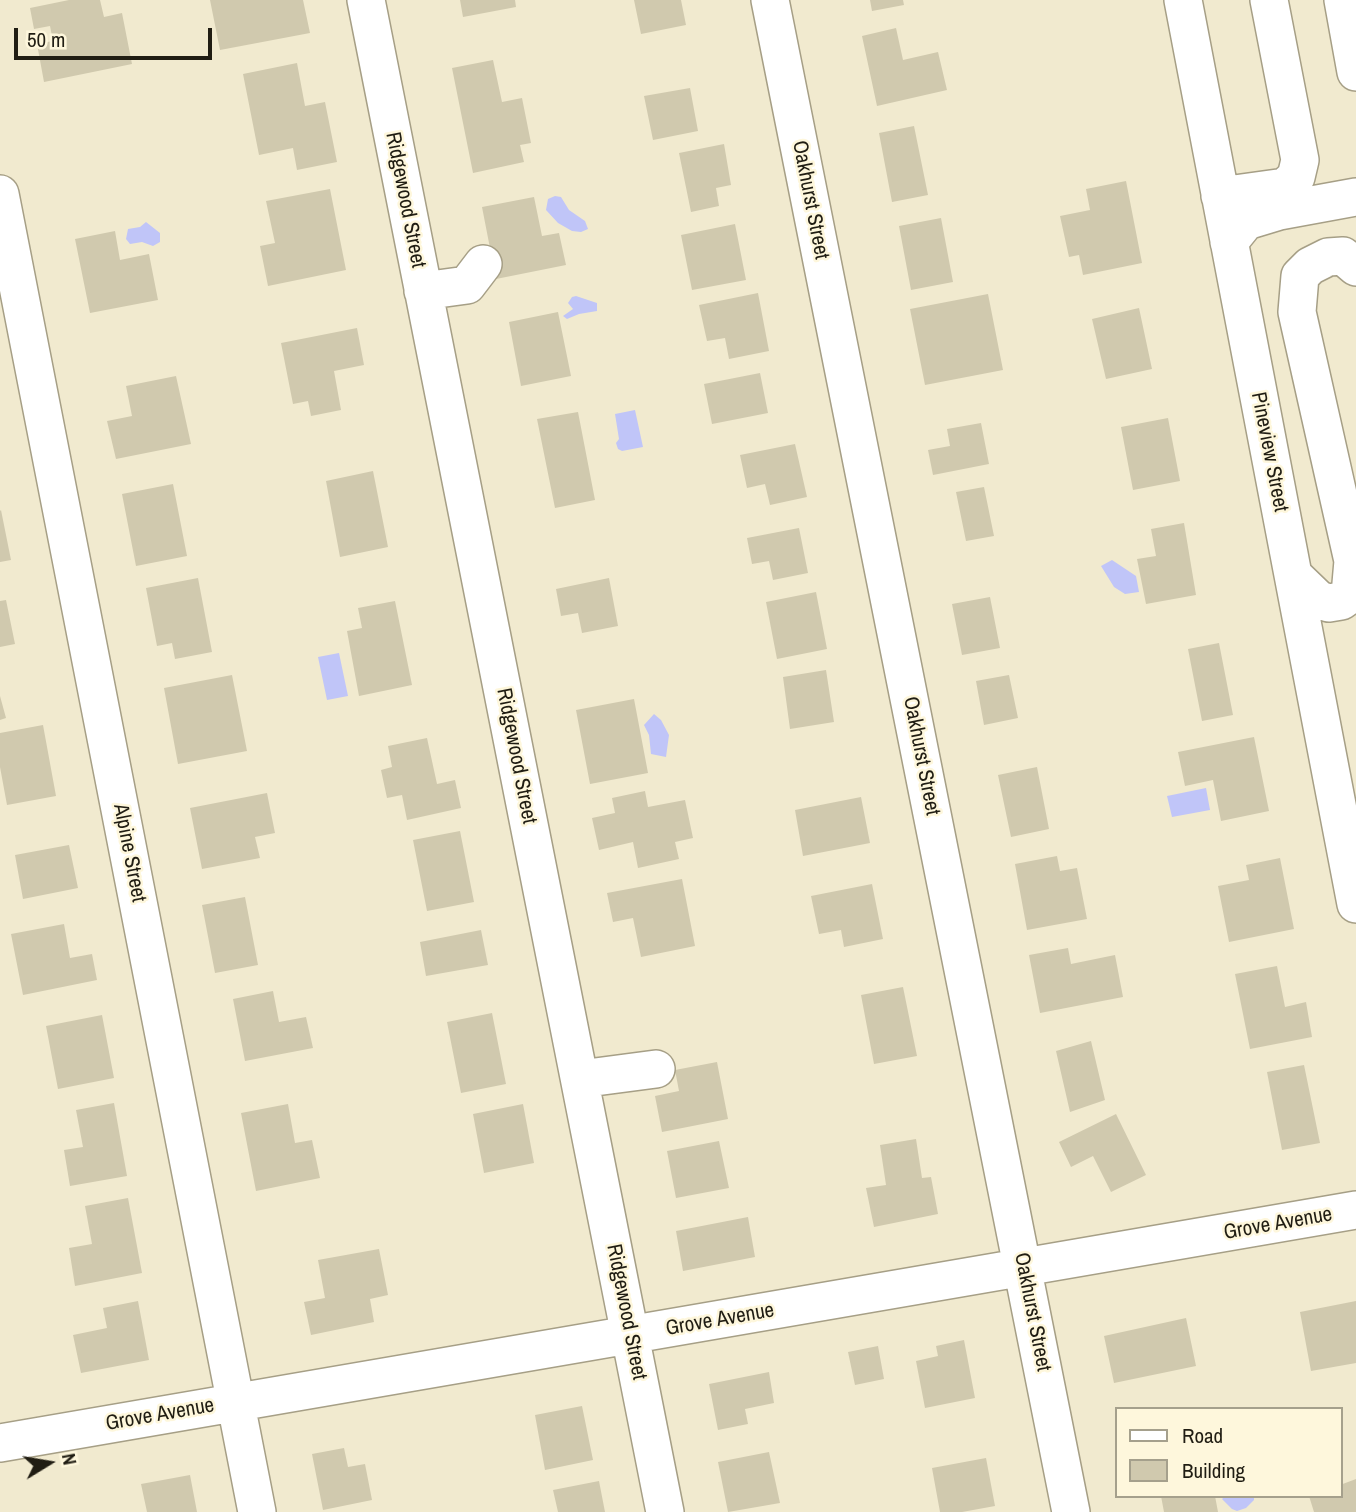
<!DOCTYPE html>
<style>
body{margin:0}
#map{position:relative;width:1356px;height:1512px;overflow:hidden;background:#f1eacf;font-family:"Archivo Narrow",sans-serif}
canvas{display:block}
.legend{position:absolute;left:1115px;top:1407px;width:228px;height:91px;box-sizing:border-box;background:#fef7dc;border:2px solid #a5a08c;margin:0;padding:9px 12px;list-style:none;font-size:21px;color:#201d13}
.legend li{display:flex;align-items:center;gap:14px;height:35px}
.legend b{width:35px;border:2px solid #a5a08c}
.north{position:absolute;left:14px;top:1428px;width:70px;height:70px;-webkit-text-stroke:5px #fef7dc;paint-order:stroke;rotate:79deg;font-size:19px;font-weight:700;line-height:28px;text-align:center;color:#201d13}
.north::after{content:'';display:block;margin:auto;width:24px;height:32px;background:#201d13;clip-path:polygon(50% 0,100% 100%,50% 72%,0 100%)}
.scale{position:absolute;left:14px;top:28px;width:198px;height:32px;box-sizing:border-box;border:4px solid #201d13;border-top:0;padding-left:9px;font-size:21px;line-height:24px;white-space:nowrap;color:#201d13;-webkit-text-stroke:5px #fef7dc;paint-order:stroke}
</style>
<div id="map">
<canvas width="1356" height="1512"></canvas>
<ul class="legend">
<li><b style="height:9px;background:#fff"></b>Road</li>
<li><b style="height:19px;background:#d0c9ae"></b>Building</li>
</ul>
<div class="north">N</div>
<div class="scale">50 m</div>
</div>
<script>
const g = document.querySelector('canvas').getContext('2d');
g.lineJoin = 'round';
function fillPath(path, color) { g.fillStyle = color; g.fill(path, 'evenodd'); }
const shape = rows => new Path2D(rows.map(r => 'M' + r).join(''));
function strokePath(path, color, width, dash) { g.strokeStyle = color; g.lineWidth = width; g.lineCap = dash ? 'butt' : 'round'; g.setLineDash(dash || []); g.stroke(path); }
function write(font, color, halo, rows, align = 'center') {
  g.font = font + ' "Archivo Narrow",sans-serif'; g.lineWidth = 5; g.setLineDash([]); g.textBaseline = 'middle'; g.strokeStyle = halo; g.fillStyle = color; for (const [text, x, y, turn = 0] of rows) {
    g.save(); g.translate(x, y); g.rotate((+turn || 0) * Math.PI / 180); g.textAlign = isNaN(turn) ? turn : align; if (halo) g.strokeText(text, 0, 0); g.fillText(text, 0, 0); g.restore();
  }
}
const water = shape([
 [555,196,561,197,569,210,585,221,588,229,581,232,572,231,558,223,546,210,548,199],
 [146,222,160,233,160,242,153,246,142,242,130,244,126,239,128,229,140,227],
 [576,296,597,303,597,311,579,314,567,319,563,316,573,309,568,303,572,297],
 [635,410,643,447,622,451,618,449,616,443,619,439,615,414],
 [1112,560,1136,576,1139,592,1125,594,1114,587,1101,566],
 [339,653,348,696,327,700,318,657],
 [654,714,661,720,669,735,666,757,651,754,649,735,644,725],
 [1206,788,1210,810,1172,817,1167,796],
 [1225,1496,1254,1496,1254,1500,1246,1508,1237,1511,1232,1509,1222,1499]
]);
const building = shape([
 [69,0,100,0,104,17,122,13,132,64,44,82,37,44,53,41,50,26,34,29,30,8],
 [210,0,303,0,310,33,220,50],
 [460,0,515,0,516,7,463,17],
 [634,0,681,0,686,25,641,34],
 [870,0,903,0,904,5,872,11],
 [896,28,903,60,938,52,947,90,877,106,862,36],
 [493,60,502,102,522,98,531,143,520,145,524,162,473,173,452,68],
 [297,63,305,106,325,102,337,162,297,170,293,148,259,155,243,74],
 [690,88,698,131,653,140,644,96],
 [914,126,928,195,892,202,879,133],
 [724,144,731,185,716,188,719,206,691,212,679,153],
 [1126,181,1142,263,1083,275,1079,255,1069,257,1060,216,1090,210,1086,189],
 [330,189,346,270,268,286,260,246,275,243,266,201],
 [534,197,542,236,559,233,566,265,496,279,482,207],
 [941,218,953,282,911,290,899,226],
 [735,224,746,280,692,290,681,235],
 [115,231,120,260,149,254,158,300,90,313,75,239],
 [758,293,769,351,729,359,725,338,707,341,699,305],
 [988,294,1003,370,925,385,910,309],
 [1139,308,1152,369,1106,379,1092,319],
 [558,312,571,376,521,386,509,322],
 [357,328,364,365,334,371,341,410,311,416,308,401,293,404,281,343],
 [760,373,768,413,712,424,704,384],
 [176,376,191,444,116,459,107,421,132,416,126,386],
 [578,412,595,500,555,508,537,419],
 [1168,418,1180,481,1133,490,1121,427],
 [981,423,989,464,933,475,928,450,950,446,947,429],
 [795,444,807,497,770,505,765,484,747,488,740,455],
 [373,471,388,547,340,557,326,481],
 [173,484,187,556,136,566,122,494],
 [984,487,994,536,966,541,956,492],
 [1,510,11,560,0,562,0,511],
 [1184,523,1196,595,1146,604,1137,559,1156,556,1151,529],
 [799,528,808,573,773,580,769,561,752,564,747,538],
 [198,578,212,652,175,659,172,643,157,646,146,588],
 [609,578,618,626,582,633,578,613,561,616,556,589],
 [816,592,827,649,777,659,766,602],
 [990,597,1000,648,962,655,952,604],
 [6,600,15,644,0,647,0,601],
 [395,601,412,685,359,696,347,631,362,628,358,608],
 [1219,643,1233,715,1202,721,1188,649],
 [826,670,834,722,790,729,783,677],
 [232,675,247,751,178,764,164,688],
 [1009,675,1018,718,984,725,976,681],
 [0,696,6,718,0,720],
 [634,699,648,773,590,784,576,710],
 [43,725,56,796,7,805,0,767,0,733],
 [1254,737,1269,811,1221,821,1213,780,1185,786,1178,752],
 [427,738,437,784,455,780,461,808,407,820,402,795,387,798,381,770,392,767,388,746],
 [1037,767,1049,829,1011,837,998,775],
 [645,791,648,807,685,800,693,838,675,842,679,859,638,868,633,842,599,850,592,818,615,813,612,798],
 [267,793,275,833,255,837,260,858,202,869,190,808],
 [861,797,870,843,803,856,795,810],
 [460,831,474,902,427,911,413,840],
 [69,845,78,888,23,899,15,855],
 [1057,856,1060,871,1077,868,1087,919,1027,930,1015,864],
 [1280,858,1294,929,1229,942,1218,886,1249,880,1246,865],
 [682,879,695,946,641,957,633,918,613,922,607,893],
 [872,884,883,939,844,947,841,930,819,934,811,896],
 [245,897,258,965,215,973,202,905],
 [64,924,70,958,92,954,97,980,23,995,11,934],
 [481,930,488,965,426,976,420,942],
 [1068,948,1071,964,1115,955,1123,997,1040,1013,1029,955],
 [1277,966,1285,1007,1306,1002,1312,1037,1250,1049,1235,974],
 [903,987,917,1056,874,1064,861,995],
 [273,991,279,1022,306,1017,313,1048,245,1061,233,999],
 [492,1013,506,1084,461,1093,447,1022],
 [102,1015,114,1078,58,1089,46,1026],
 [1091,1041,1105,1100,1070,1112,1056,1051],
 [717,1062,728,1119,662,1132,655,1096,679,1091,675,1070],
 [1304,1065,1320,1143,1282,1150,1267,1072],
 [114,1103,127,1176,70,1186,64,1150,83,1147,76,1110],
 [288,1104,295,1143,312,1140,320,1178,256,1191,241,1113],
 [523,1104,534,1163,484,1173,473,1114],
 [1116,1114,1146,1175,1111,1192,1093,1156,1071,1167,1059,1142],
 [916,1139,922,1178,931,1177,938,1214,874,1227,866,1188,886,1185,880,1145],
 [719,1141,729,1188,676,1198,667,1151],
 [128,1198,142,1273,75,1286,69,1248,92,1244,85,1206],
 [748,1217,755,1257,683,1271,676,1231],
 [379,1249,388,1295,370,1299,374,1322,311,1335,304,1302,325,1298,318,1260],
 [138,1301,149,1360,81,1373,73,1335,107,1328,103,1308],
 [1356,1301,1356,1363,1311,1371,1300,1312],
 [1186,1318,1196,1366,1114,1383,1104,1336],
 [964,1340,975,1398,925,1408,916,1361,938,1356,936,1346],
 [878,1346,884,1379,855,1385,848,1352],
 [769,1372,774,1403,745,1409,748,1424,718,1430,709,1384],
 [582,1406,593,1460,545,1470,535,1415],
 [344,1448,348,1467,365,1464,372,1500,323,1510,312,1454],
 [769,1452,780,1503,728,1512,718,1462],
 [986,1458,995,1506,962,1512,940,1512,932,1468],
 [190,1475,197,1512,147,1512,141,1484],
 [1356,1479,1356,1512,1314,1512,1309,1496,1340,1496,1340,1485],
 [599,1481,605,1512,558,1512,553,1490],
 [1161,1496,1215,1496,1218,1512,1164,1512]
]);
const minor = shape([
 [366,0,665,1512],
 [770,0,1071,1512],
 [1183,0,1356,904],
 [1343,0,1356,72],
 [0,194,257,1512],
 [1220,196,1285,187,1296,177,1300,160,1269,0],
 [1229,242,1246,221,1279,211,1356,197],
 [423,291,467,285,483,264],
 [1293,575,1319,600,1329,603,1341,601,1350,595,1353,561,1297,312,1300,276,1310,266,1328,257,1343,256,1356,267],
 [580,1079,656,1069],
 [0,1443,1356,1210]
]);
const streetNames = [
 ["Ridgewood Street",405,200,79],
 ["Oakhurst Street",810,200,79],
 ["Pineview Street",1269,452,79],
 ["Ridgewood Street",516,756,79],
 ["Oakhurst Street",921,756,79],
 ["Alpine Street",129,853,79],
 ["Grove Avenue",1278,1224,-10],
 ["Ridgewood Street",626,1312,79],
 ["Oakhurst Street",1032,1312,79],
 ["Grove Avenue",720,1320,-10],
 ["Grove Avenue",160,1415,-10]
];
fillPath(water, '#c0c5f8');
fillPath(building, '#d0c9ae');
strokePath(minor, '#a69f86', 40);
strokePath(minor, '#fff', 37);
write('21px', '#201d13', '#fef7dc', streetNames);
</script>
